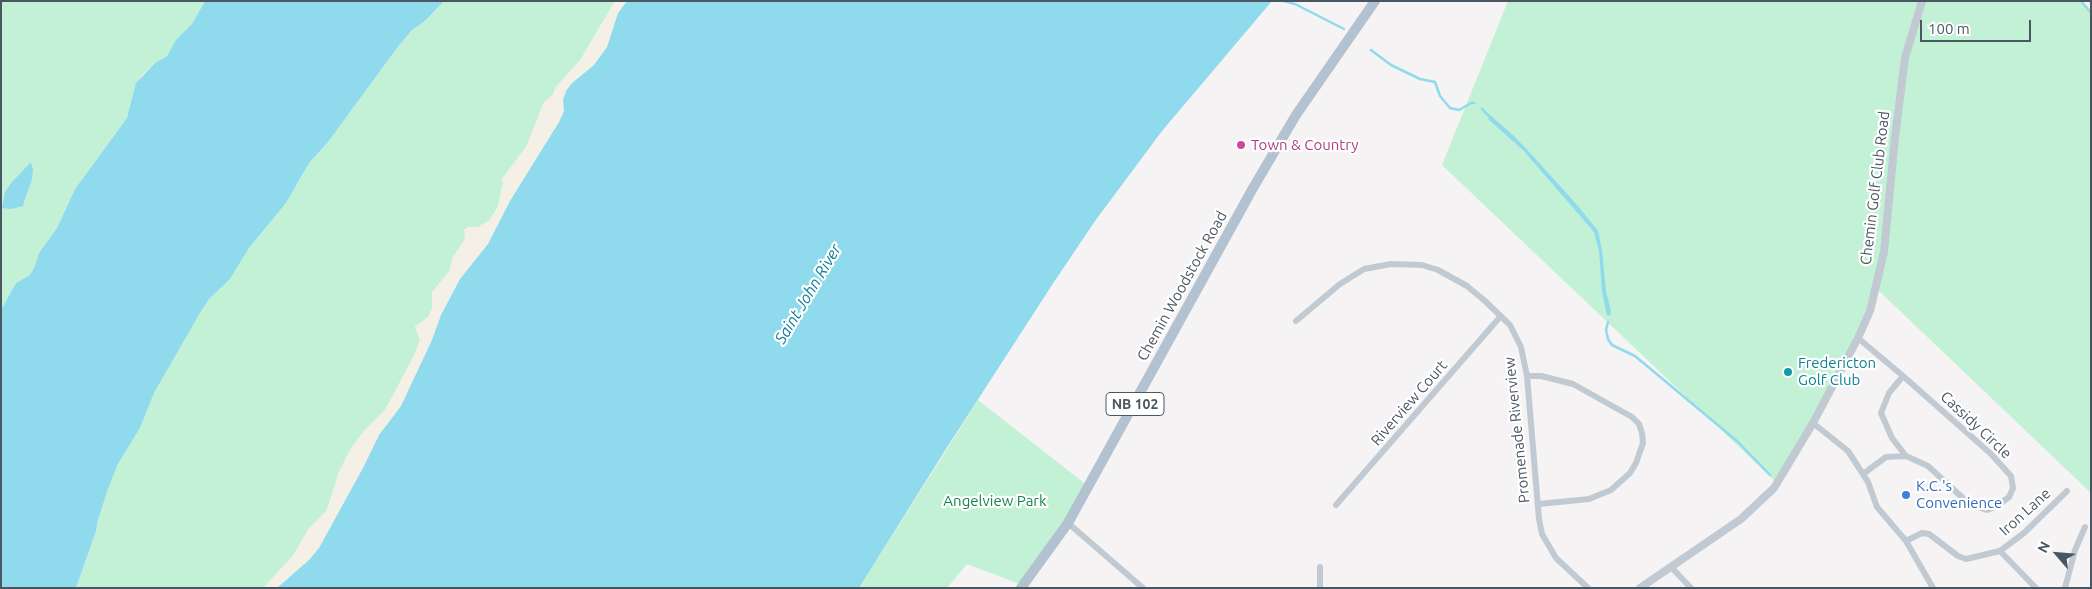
<!DOCTYPE html>
<style>
body{margin:0}
#map{position:relative;width:2092px;height:589px;overflow:hidden;background:#f5f3f3;font-family:Ubuntu,sans-serif}
canvas{display:block}
.frame{position:absolute;inset:0;border:2px solid #4a5661;pointer-events:none}
.north{position:absolute;left:2032px;top:529px;width:50px;height:50px;-webkit-text-stroke:4px #fff;paint-order:stroke;rotate:297deg;font-size:14px;font-weight:700;line-height:20px;text-align:center;color:#4a5661}
.north::after{content:'';display:block;margin:auto;width:18px;height:22px;background:#4a5661;clip-path:polygon(50% 0,100% 100%,50% 72%,0 100%)}
.scale{position:absolute;left:1920px;top:20px;width:111px;height:22px;box-sizing:border-box;border:2px solid #4a5661;border-top:0;padding-left:6px;font-size:15px;line-height:18px;white-space:nowrap;color:#4a5661;-webkit-text-stroke:4px #fff;paint-order:stroke}
</style>
<div id="map">
<canvas width="2092" height="589"></canvas>
<div class="frame"></div>
<div class="north">N</div>
<div class="scale">100 m</div>
</div>
<script>
const g = document.querySelector('canvas').getContext('2d');
g.lineJoin = 'round';
function fillPath(path, color) { g.fillStyle = color; g.fill(path, 'evenodd'); }
const shape = rows => new Path2D(rows.map(r => 'M' + r).join(''));
function strokePath(path, color, width, dash) { g.strokeStyle = color; g.lineWidth = width; g.lineCap = dash ? 'butt' : 'round'; g.setLineDash(dash || []); g.stroke(path); }
function write(font, color, halo, rows, align = 'center') {
  g.font = font + ' Ubuntu,sans-serif'; g.lineWidth = 4.5; g.setLineDash([]); g.textBaseline = 'middle'; g.strokeStyle = halo; g.fillStyle = color; for (const [text, x, y, turn = 0] of rows) {
    g.save(); g.translate(x, y); g.rotate((+turn || 0) * Math.PI / 180); g.textAlign = isNaN(turn) ? turn : align; if (halo) g.strokeText(text, 0, 0); g.fillText(text, 0, 0); g.restore();
  }
}
const green = shape([
 [1,1,205,1,192,24,167,56,155,63,141,76,127,118,75,189,57,228,39,253,34,268,30,275,16,283,1,310],
 [31,162,33,169,25,203,2,208,5,192],
 [444,1,615,1,581,59,556,87,553,95,544,103,526,147,502,179,503,182,498,206,490,220,478,227,468,227,465,239,452,259,450,270,432,293,432,309,428,317,415,327,420,340,414,356,385,410,364,431,351,448,339,472,327,510,308,530,293,556,263,588,76,588,96,531,98,520,108,489,118,464,140,428,154,393,197,318,210,298,235,271,249,248,286,203,309,163,328,142,397,48,412,30,425,21],
 [1508,1,2082,1,2091,10,2091,493,1876,288,1858,338,1776,482,1442,165],
 [978,400,1088,486,1022,585,967,564,947,588,859,588]
]);
const sand = shape([
 [615,1,627,1,618,13,607,47,594,65,572,83,563,100,564,111,559,122,510,201,488,244,460,279,441,315,432,340,401,406,379,435,364,465,319,548,309,560,277,588,263,588,293,556,308,530,327,510,339,472,351,448,364,432,385,410,414,356,420,340,415,327,428,317,432,309,432,293,450,270,452,259,465,239,464,230,468,227,478,227,490,220,498,206,503,182,502,179,526,147,544,102,553,95,556,87,581,59]
]);
const water = shape([
 [205,1,444,1,425,21,412,30,397,48,328,142,309,163,286,203,249,248,230,279,210,298,200,313,154,393,140,428,118,464,108,489,98,520,96,531,76,588,1,588,1,310,16,283,30,275,34,268,39,253,57,228,75,189,127,118,136,83,155,63,167,56,176,40,192,24],
 [627,1,1272,1,1162,131,1095,221,1052,285,944,452,859,588,277,588,309,560,319,548,364,466,379,435,401,406,432,340,441,315,460,279,488,244,510,201,559,122,564,111,563,100,566,91,572,83,594,65,607,47,618,13],
 [1491,116,1513,135,1533,156,1578,206,1598,231,1602,250,1606,291,1611,311,1610,316,1607,315,1602,292,1599,251,1594,232,1523,150,1488,119],
 [31,162,33,169,32,179,23,206,11,209,2,208,5,192,12,182]
]);
const stream = shape([
 [1284,1,1295,4,1344,29],
 [2081,1,2091,13],
 [1371,50,1391,65,1420,79,1435,82,1440,96,1450,108,1459,110,1471,103,1474,103],
 [1482,109,1491,118],
 [1608,322,1606,330,1608,339,1612,345,1635,356,1737,441,1770,475]
]);
const minor = shape([
 [1296,321,1340,284,1364,269,1391,264,1422,265,1438,270,1467,286,1485,301,1510,325,1521,347,1527,376,1539,519,1542,534,1556,558,1588,588],
 [1858,338,1903,376],
 [1527,376,1541,376,1573,384,1632,417,1639,424,1642,433,1643,443,1636,463,1630,473,1611,490,1589,499,1539,504],
 [1903,376,1990,453,2011,476,2013,488,2009,497,1997,506,1987,510,1977,507,1965,500,1928,466,1906,456,1892,438,1881,413,1889,393,1903,376],
 [1813,423,1848,451,1868,482,1877,507,1906,541,1933,588],
 [1863,474,1886,457,1906,456],
 [1336,505,1500,317],
 [1068,523,1143,588],
 [1906,541,1922,533,1929,534,1958,556,1966,559,2000,551,2036,588],
 [2000,551,2024,533,2067,491],
 [1671,567,1691,588],
 [1320,588,1320,567],
 [2065,588,2075,550,2085,527]
]);
const tertiary = shape([
 [1640,588,1741,519,1774,488,1813,423,1858,338,1870,311,1884,252,1895,137,1905,58,1922,1]
]);
const primary = shape([
 [1021,588,1068,523,1253,188,1296,115,1375,1]
]);
const markers = [
 [1241,145,5,"#d1479c"],
 [1788,372,5,"#0f9aa8"],
 [1906,495,5,"#3f7fe0"]
];
const shields = [
 [1135,404,58]
];
const shieldNames = [
 ["NB 102",1135,404]
];
const hotelNames = [
 ["Town & Country",1251,145]
];
const streetNames = [
 ["Chemin Golf Club Road",1875,188,-83],
 ["Chemin Woodstock Road",1182,286,-61],
 ["Riverview Court",1409,403,-49],
 ["Cassidy Circle",1976,425,43],
 ["Promenade Riverview",1517,430,-96],
 ["Iron Lane",2025,512,-42]
];
const cultureNames = [
 ["Fredericton",1798,363],
 ["Golf Club",1798,380]
];
const shopNames = [
 ["K.C.'s",1916,486],
 ["Convenience",1916,503]
];
const parkNames = [
 ["Angelview Park",995,501]
];
const waterNames = [
 ["Saint John River",808,294,-59]
];
fillPath(green, '#c3f1d5');
fillPath(sand, '#f5f0e5');
fillPath(water, '#90daee');
strokePath(stream, '#90daee', 2.5);
strokePath(minor, '#c1cad2', 6);
strokePath(tertiary, '#c1cad2', 8);
strokePath(primary, '#b3c2d1', 10);
for (const [x, y, r, color] of markers) { const dot = new Path2D(); dot.arc(x, y, r, 0, 2 * Math.PI); g.fillStyle = color; g.fill(dot); strokePath(dot, '#fff', 2); }
for (const [x, y, w] of shields) { const box = new Path2D(); box.roundRect(x - w / 2, y - 11.5, w, 23, 4); g.fillStyle = '#fff'; g.fill(box); strokePath(box, '#4a5661', 1); }
write('bold 14px', '#4a5661', null, shieldNames);
write('15px', '#b23c85', '#fff', hotelNames, 'left');
write('15px', '#4a5661', '#fff', streetNames);
write('15px', '#0d838f', '#fff', cultureNames, 'left');
write('15px', '#366cbe', '#fff', shopNames, 'left');
write('15px', '#17864f', '#fff', parkNames);
write('italic 16px', '#0c7c9b', '#fff', waterNames);
</script>
